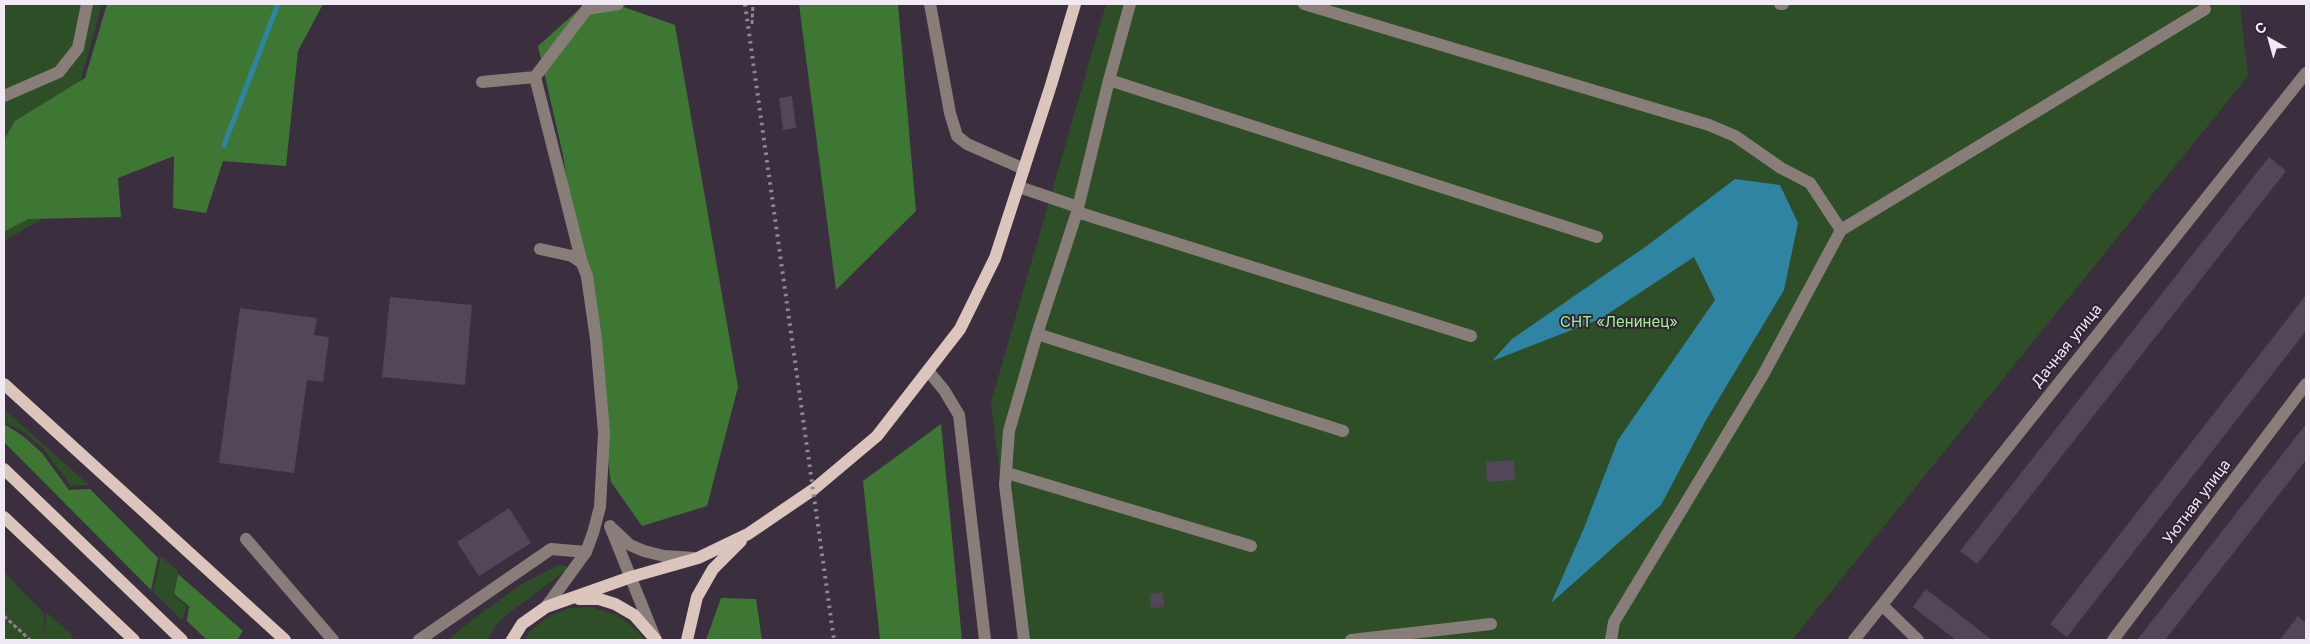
<!DOCTYPE html>
<meta charset="utf-8">
<style>
body{margin:0}
#map{position:relative;width:2310px;height:644px;overflow:hidden;background:#3b2e3f;font-family:Inter,sans-serif}
canvas{display:block}
.frame{position:absolute;inset:0;border:5px solid #f1e9f4;pointer-events:none}
.north{position:absolute;left:2245px;top:15px;width:50px;height:50px;-webkit-text-stroke:4px #312435;paint-order:stroke;rotate:322deg;font-size:14px;font-weight:700;line-height:20px;text-align:center;color:#f1e9f4}
.north::after{content:'';display:block;margin:auto;width:18px;height:22px;background:#f1e9f4;clip-path:polygon(50% 0,100% 100%,50% 72%,0 100%)}
</style>
<div id="map">
<canvas width="2310" height="644"></canvas>
<div class="frame"></div>
<div class="north">С</div>
</div>
<script>
const g = document.querySelector('canvas').getContext('2d');
g.lineJoin = 'round';
function fillPath(path, color) { g.fillStyle = color; g.fill(path, 'evenodd'); }
const shape = rows => new Path2D(rows.map(r => 'M' + r).join(''));
function strokePath(path, color, width, dash) { g.strokeStyle = color; g.lineWidth = width; g.lineCap = dash ? 'butt' : 'round'; g.setLineDash(dash || []); g.stroke(path); }
function write(font, color, halo, rows, align = 'center') {
  g.font = font + ' Inter,sans-serif'; g.lineWidth = 4; g.setLineDash([]); g.textBaseline = 'middle'; g.strokeStyle = halo; g.fillStyle = color; for (const [text, x, y, turn = 0] of rows) {
    g.save(); g.translate(x, y); g.rotate((+turn || 0) * Math.PI / 180); g.textAlign = isNaN(turn) ? turn : align; if (halo) g.strokeText(text, 0, 0); g.fillText(text, 0, 0); g.restore();
  }
}
const green = shape([
 [4,4,102,4,42,219,4,241],
 [1106,4,2240,4,2248,76,1792,640,1020,640,991,402],
 [4,409,89,485,71,486,44,449,22,431,4,422],
 [161,556,178,571,173,595,187,606,182,620,153,592],
 [559,565,567,566,566,570,500,620,487,640,448,640,477,616,522,584],
 [4,572,44,613,44,639,46,612,71,634,73,640,4,640],
 [591,607,617,615,636,629,644,640,524,640,530,631,549,616,570,608]
]);
const forest = shape([
 [107,4,323,4,298,51,286,166,223,161,206,213,173,208,174,156,118,178,121,217,28,219,4,232,4,140,15,121,85,78],
 [585,4,615,4,675,25,738,387,707,506,642,526,611,482,563,155,538,46],
 [799,4,898,4,916,211,836,290],
 [4,424,23,436,42,453,69,490,90,489,158,558,151,590,4,442],
 [941,424,962,640,880,640,863,481],
 [178,574,243,631,237,640,207,640,187,621,189,606,174,594],
 [721,598,756,599,762,640,706,640]
]);
const water = shape([
 [1735,179,1780,185,1798,223,1784,290,1706,420,1661,505,1551,603,1584,528,1618,440,1715,300,1694,257,1600,319,1492,361,1512,339,1648,245]
]);
const stream = shape([
 [224,145,278,4]
]);
const building = shape([
 [792,96,796,128,783,130,779,98],
 [2269,157,2286,171,1977,564,1960,551],
 [2306,295,2306,331,2067,637,2050,624],
 [390,297,472,305,465,385,382,377],
 [240,308,317,318,314,335,329,337,323,382,307,380,294,473,219,463],
 [2306,424,2306,460,2227,561,2165,640,2137,640],
 [1514,460,1515,480,1487,482,1486,462],
 [509,508,531,543,479,576,457,542],
 [1926,589,1992,640,1956,640,1913,607],
 [1163,592,1164,607,1151,608,1150,594],
 [2298,616,2306,623,2306,640,2280,640]
]);
const path = shape([
 [752,24,753,4],
 [4,616,30,640]
]);
const minor = shape([
 [930,4,950,113,957,136,967,144,1024,169],
 [1304,4,1709,125,1735,136,1781,168,1810,183,1841,230,2205,9],
 [1780,4,1783,4],
 [1109,80,1597,237],
 [482,82,535,77],
 [4,96,59,72,78,48,87,4],
 [1019,187,1078,207],
 [1077,212,1471,336],
 [540,249,572,256,582,263,587,276,596,339,604,433,600,507,593,533,586,552,546,607],
 [582,263,535,77,587,9,618,4],
 [1037,334,1343,431],
 [929,372,944,390,959,415,985,640],
 [1007,473,1251,546],
 [610,526,655,638],
 [613,529,630,545,644,551,664,556,694,558],
 [246,539,333,640],
 [1882,605,1918,640],
 [419,640,551,549,586,552],
 [1024,640,1005,485,1009,431,1037,334,1077,212,1109,80,1130,4],
 [1351,640,1491,624],
 [1611,640,1614,622,1763,375,1841,230],
 [1854,640,2306,73],
 [2113,640,2306,384]
]);
const major = shape([
 [4,384,285,640],
 [4,469,182,640],
 [4,517,134,640],
 [579,599,599,599,615,604,634,615,656,640],
 [512,640,522,624,546,607,631,577,698,558,748,534,814,489,877,436,960,329,995,258,1051,85,1075,4],
 [687,640,697,597,713,569,741,541]
]);
const rail = shape([
 [745,4,834,640]
]);
const parkNames = [
 ["СНТ «Ленинец»",1619,322]
];
const streetNames = [
 ["Дачная улица",2067,346,-51],
 ["Уютная улица",2197,502,-53]
];
fillPath(green, '#2e4e28');
fillPath(forest, '#3e7734');
fillPath(water, '#2e84a2');
strokePath(stream, '#2e84a2', 5);
fillPath(building, '#534658');
strokePath(path, '#8d8391', 3, [4, 2.5]);
strokePath(minor, '#887d79', 12);
strokePath(major, '#dcc5bd', 12);
strokePath(rail, '#928795', 4, [2.5, 5]);
write('15px', '#a3f195', '#312435', parkNames);
write('15px', '#f1e9f4', '#312435', streetNames);
</script>
